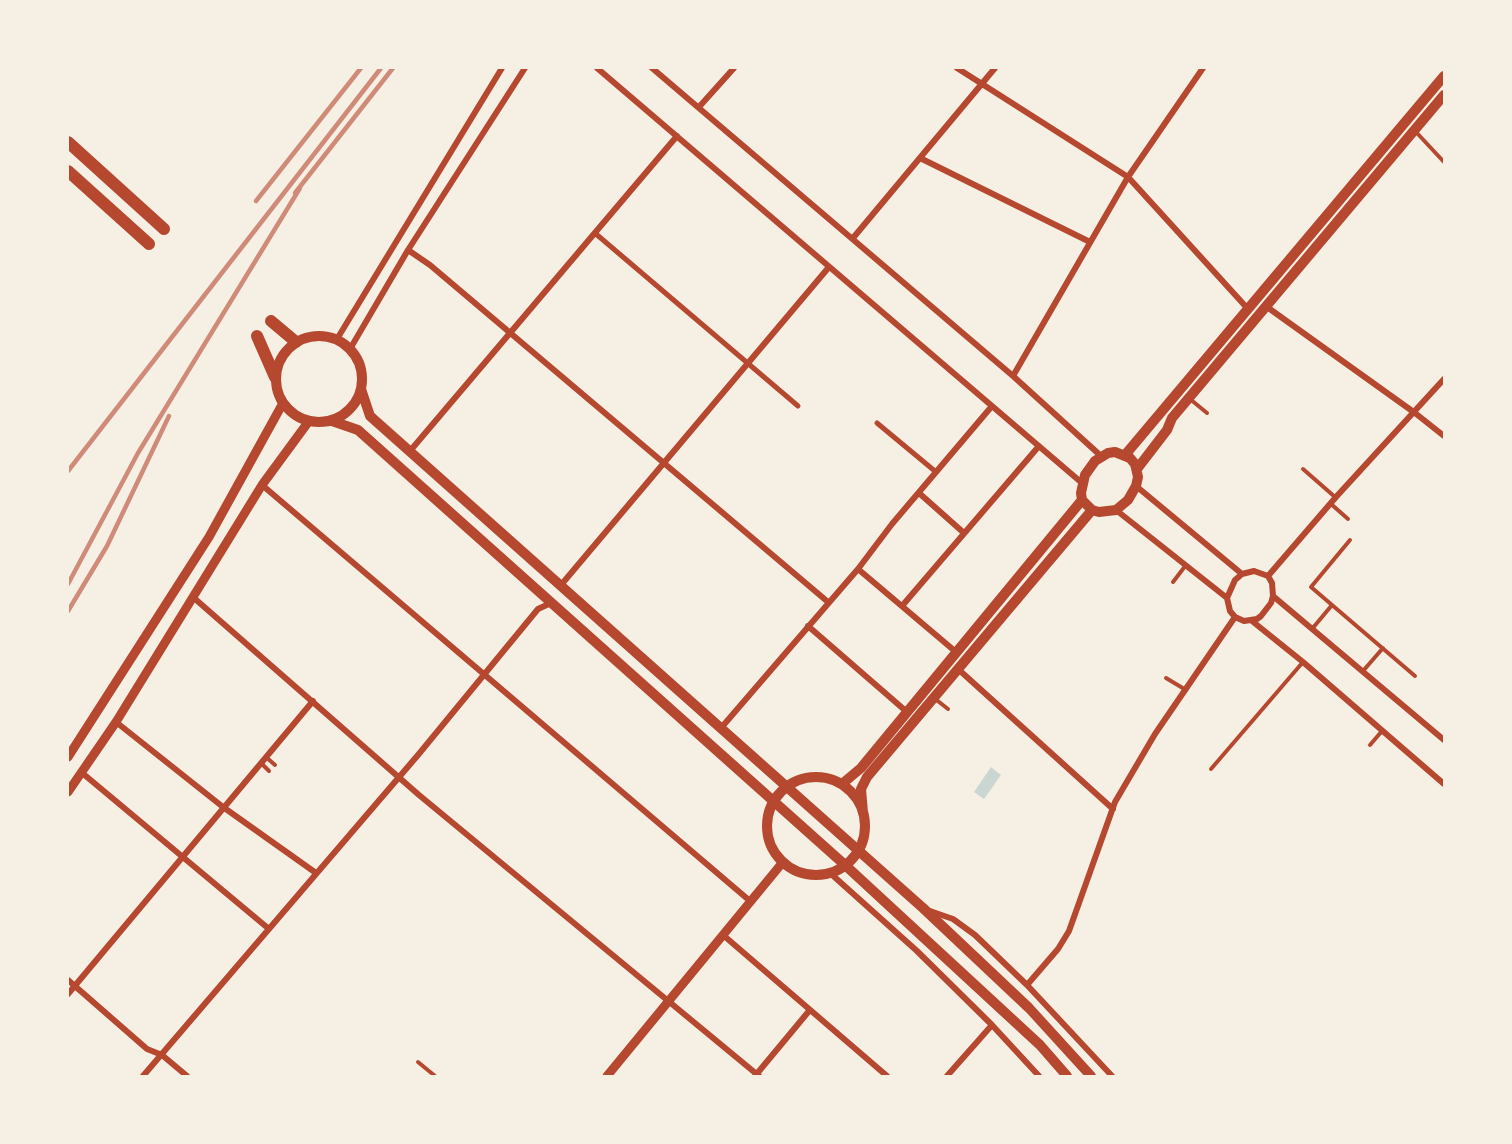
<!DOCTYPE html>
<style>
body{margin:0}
#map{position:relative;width:1512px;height:1144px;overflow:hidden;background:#f6efe4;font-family:"PT Sans Narrow",sans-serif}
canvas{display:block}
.frame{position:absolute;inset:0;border:69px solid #f6efe4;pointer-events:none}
</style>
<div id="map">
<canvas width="1512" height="1144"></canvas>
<div class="frame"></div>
</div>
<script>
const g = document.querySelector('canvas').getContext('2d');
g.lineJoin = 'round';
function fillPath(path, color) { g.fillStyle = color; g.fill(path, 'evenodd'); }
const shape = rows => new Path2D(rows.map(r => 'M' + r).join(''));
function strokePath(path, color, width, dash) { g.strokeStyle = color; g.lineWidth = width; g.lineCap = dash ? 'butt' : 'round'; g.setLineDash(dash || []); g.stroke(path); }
const water = shape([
 [991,767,1001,775,984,799,974,792]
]);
const service = shape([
 [1416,132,1444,162],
 [1190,399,1207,413],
 [1303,469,1335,497],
 [1331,504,1348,519],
 [1350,540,1311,587,1415,676],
 [1173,582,1186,565],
 [1312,629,1332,605],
 [1363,671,1383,648],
 [1166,678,1186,690],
 [934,698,948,709],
 [1370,745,1382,731],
 [266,757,275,765],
 [261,763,269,771],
 [1211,769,1303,662],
 [418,1062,435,1076]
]);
const pedestrian = shape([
 [596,234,798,406],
 [877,423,936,472]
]);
const minor = shape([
 [597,68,1082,483],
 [652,68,1013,376,1101,456],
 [957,68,1128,177,1248,309],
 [699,107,734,68],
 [920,158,1090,242],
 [853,238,995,68],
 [408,250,430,265,828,602],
 [1267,307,1415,413,1444,436],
 [337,339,502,68],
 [350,349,408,250,525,68],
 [1013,376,1128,177,1203,68],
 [410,451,677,136],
 [262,485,750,901],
 [1136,486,1242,574],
 [919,493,964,533],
 [1116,510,1227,598],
 [858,569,956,652],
 [1254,571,1268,576,1272,583,1273,596,1271,603,1261,616,1257,619,1244,621,1235,617,1230,611,1227,598,1235,580,1242,574,1254,571],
 [1268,576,1336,497,1444,379],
 [561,585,829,267],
 [1273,596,1444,740],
 [194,598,419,795,759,1076],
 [902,606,1039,446],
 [1252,621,1303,662,1444,784],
 [808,626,907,712],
 [958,669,1113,809],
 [116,722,223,807,316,873],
 [721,728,858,569,892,524,992,406],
 [81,772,269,929],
 [830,873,917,951,992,1025,1039,1076],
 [930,911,953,919,975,935,1027,985,1112,1076],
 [723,935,887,1076],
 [68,980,147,1049,162,1055,187,1076],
 [1027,985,1058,949,1069,931,1115,802,1155,734,1235,617],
 [68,994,313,701],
 [143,1076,418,755,538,609,551,603],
 [755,1076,809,1011],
 [947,1076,992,1025]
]);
const tertiary = shape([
 [68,757,209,537,283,403],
 [68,792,116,722,262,485,309,421],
 [607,1076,783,862]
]);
const secondary = shape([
 '276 379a43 43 0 1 1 86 0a43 43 0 1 1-86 0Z',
 [361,389,370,416,923,908,1029,1008,1091,1076],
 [332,421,358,430,845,865,1040,1045,1067,1076],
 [1115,452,1130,458,1135,464,1138,477,1136,486,1128,500,1116,510,1099,512,1092,510,1082,500,1081,493,1085,475,1095,461,1108,453,1115,452],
 [1125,455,1444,76],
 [1137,469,1167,430,1172,418,1444,95],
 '767 826a49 49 0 1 1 98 0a49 49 0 1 1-98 0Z',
 [842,784,861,768,1082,500],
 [863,813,861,789,867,777,1092,510]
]);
const trunk = shape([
 [68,142,164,229],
 [68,171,149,244],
 [271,321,296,342],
 [257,336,275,377]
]);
const rail = shape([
 [295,193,393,68],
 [256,201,361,68],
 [68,471,381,68],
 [68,584,138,453,300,188],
 [68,611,107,546,169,416]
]);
fillPath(water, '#c9d6d2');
strokePath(service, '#b5482f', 4);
strokePath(pedestrian, '#b5482f', 5);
strokePath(minor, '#b5482f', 6);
strokePath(tertiary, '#b5482f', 9);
strokePath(secondary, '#b5482f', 10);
strokePath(trunk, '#b5482f', 12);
strokePath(rail, '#cf8b77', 4.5);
</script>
